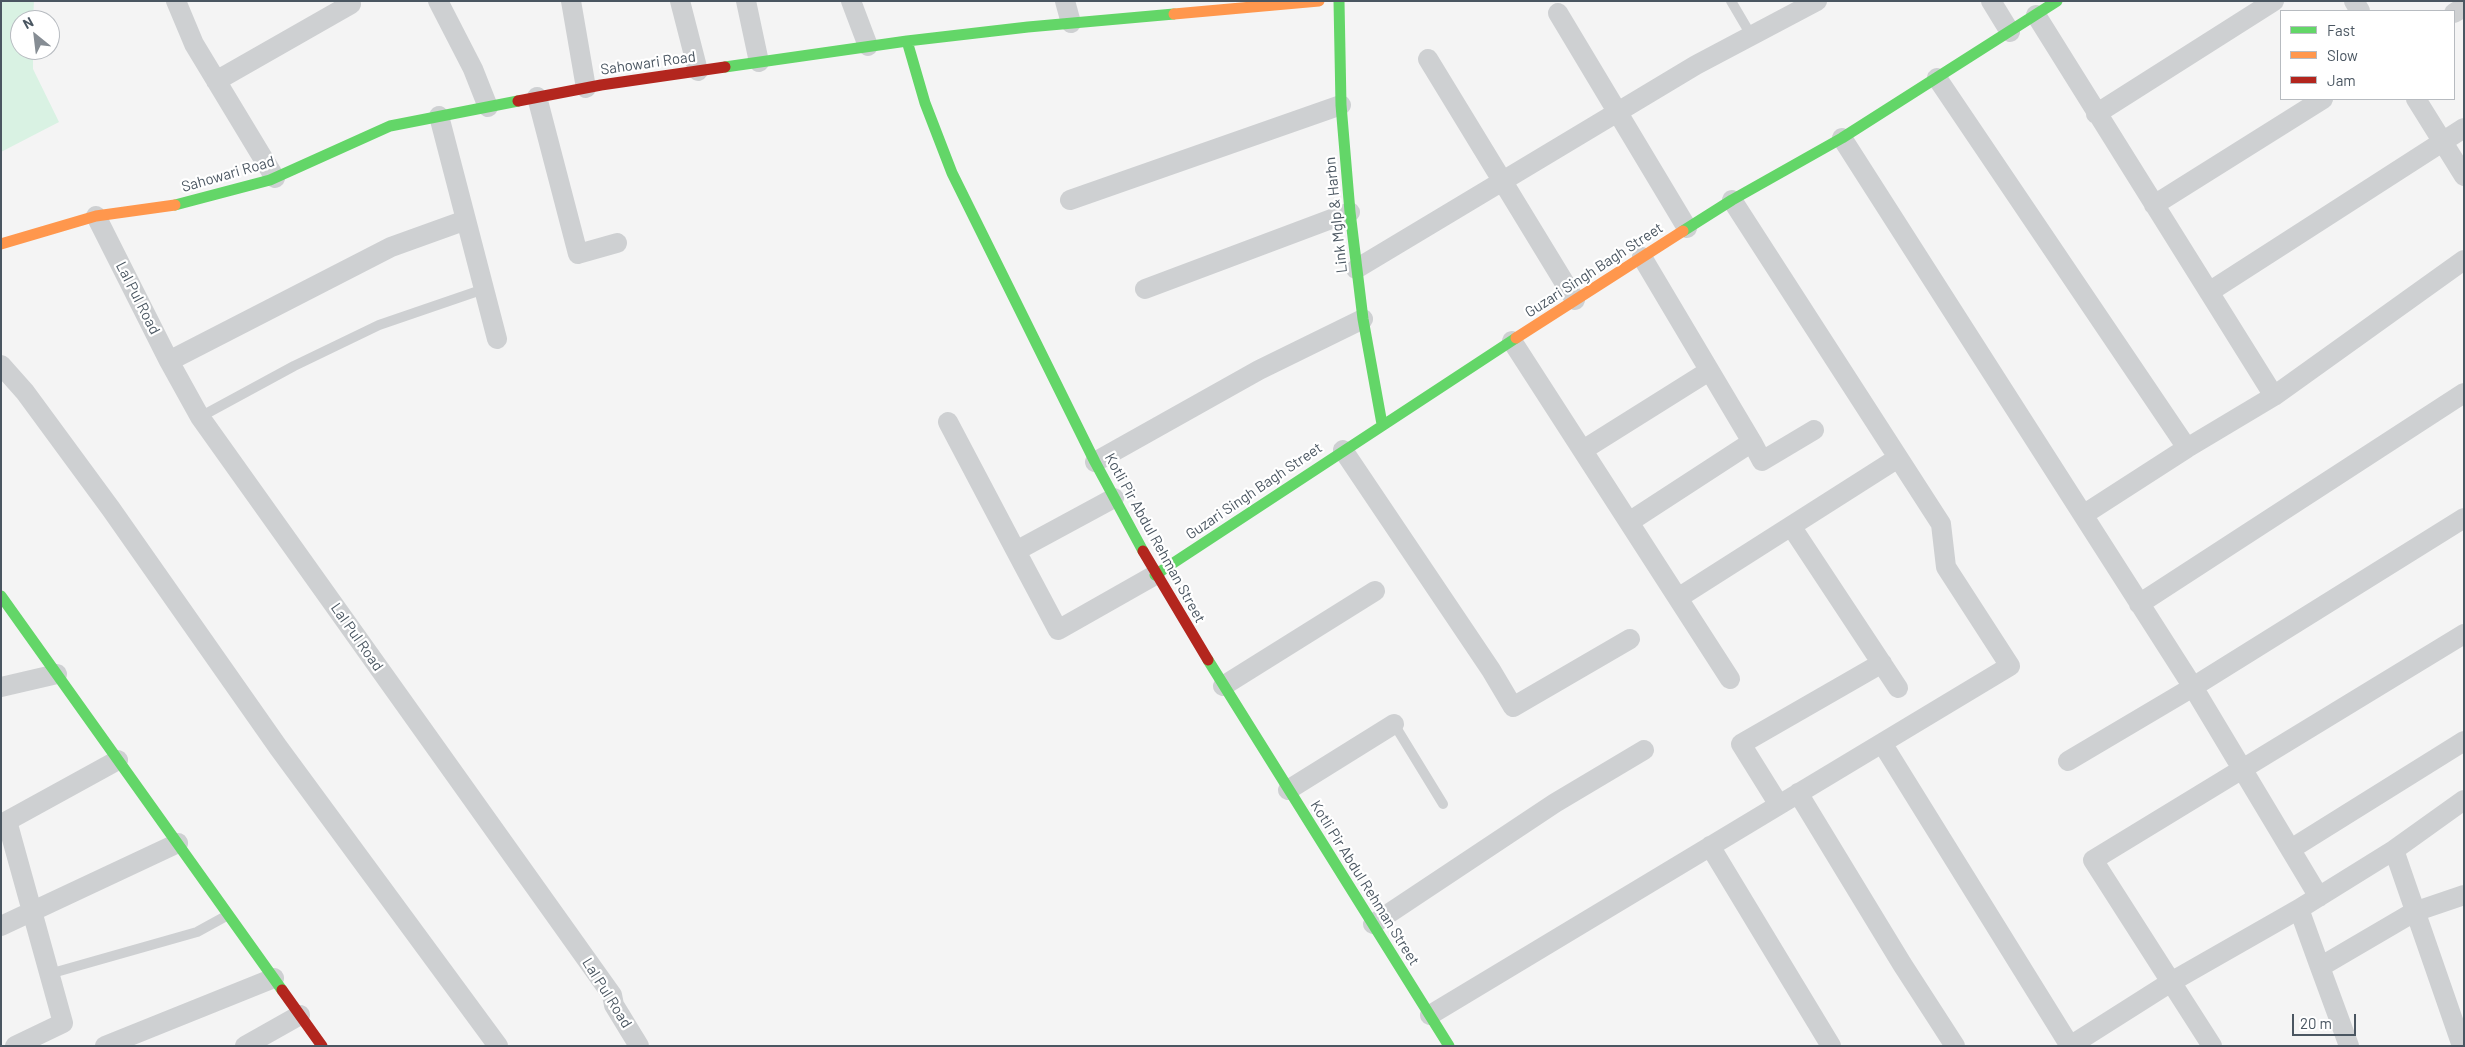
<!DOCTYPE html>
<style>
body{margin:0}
#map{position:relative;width:2465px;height:1047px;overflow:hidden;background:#f4f4f4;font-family:Barlow,sans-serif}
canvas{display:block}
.frame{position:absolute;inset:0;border:2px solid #4a5661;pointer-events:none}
.legend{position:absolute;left:2280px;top:10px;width:175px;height:90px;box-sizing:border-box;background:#fff;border:1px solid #b7bbc0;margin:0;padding:6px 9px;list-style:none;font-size:15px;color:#4a5661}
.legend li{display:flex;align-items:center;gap:10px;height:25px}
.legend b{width:25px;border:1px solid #b7bbc0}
.north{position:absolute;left:10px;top:10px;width:50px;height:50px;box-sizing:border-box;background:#fff;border:1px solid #b7bbc0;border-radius:50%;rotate:331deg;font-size:14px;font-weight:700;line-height:20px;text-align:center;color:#4a5661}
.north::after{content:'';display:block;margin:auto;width:18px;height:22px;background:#868d94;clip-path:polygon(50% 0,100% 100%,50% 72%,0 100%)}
.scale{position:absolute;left:2292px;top:1014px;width:64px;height:22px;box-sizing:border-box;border:2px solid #4a5661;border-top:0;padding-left:6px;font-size:15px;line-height:18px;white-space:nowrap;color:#4a5661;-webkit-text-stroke:4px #fff;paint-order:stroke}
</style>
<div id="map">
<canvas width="2465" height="1047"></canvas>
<div class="frame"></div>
<ul class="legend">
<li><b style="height:6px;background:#63d668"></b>Fast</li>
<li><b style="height:6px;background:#ff974d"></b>Slow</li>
<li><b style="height:6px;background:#b3261e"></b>Jam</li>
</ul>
<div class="north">N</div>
<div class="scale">20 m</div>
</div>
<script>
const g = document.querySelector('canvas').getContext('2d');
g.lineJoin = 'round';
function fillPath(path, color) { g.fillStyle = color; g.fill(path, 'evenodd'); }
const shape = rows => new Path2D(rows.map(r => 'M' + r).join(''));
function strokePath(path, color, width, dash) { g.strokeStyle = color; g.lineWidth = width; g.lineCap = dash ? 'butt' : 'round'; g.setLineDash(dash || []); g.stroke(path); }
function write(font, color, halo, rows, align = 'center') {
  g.font = font + ' Barlow,sans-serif'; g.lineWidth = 4.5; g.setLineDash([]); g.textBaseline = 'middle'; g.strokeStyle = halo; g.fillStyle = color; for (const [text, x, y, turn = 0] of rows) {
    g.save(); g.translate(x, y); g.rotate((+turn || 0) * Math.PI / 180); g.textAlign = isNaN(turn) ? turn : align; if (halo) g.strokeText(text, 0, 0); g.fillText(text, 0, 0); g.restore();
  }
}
const green = shape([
 [1,1,34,1,33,20,20,20,20,50,33,50,33,69,59,122,1,152]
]);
const lane = shape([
 [1731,1,1751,35],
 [200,417,294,366,379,325,484,289],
 [1394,724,1443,804],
 [49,974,197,932,228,915]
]);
const street = shape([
 [176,1,194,44,275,178],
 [438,1,473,69,488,107],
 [571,1,586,88],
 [680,1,698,71],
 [746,1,759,62],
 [851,1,868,46],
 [1065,1,1071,23],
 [1991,1,2010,32],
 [2354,1,2360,11],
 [1558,13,1687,228],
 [2454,13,2464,7],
 [2036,15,2274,396],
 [1428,59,1575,300],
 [1937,78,2187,448],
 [216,81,351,4],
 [537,97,578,254,617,243],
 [2416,99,2464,176],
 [2096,114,2274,1],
 [439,116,497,339],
 [1842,138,2193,687,2319,897],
 [1070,200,1341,105],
 [2154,205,2323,99],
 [96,216,169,361,200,417,612,995,614,1005,639,1046],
 [1642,257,1752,442],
 [1356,269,1696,65,1817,1],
 [1145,289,1350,212],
 [2209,292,2464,128],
 [1512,341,1730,679],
 [169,361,391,247,466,220],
 [1,365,25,392,111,509,278,747,498,1046],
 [948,422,1016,551],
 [1343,450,1491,670,1513,707,1630,639],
 [1583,450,1709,371],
 [1095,462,1259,370,1363,319],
 [1114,498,1016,551,1058,630,1155,575],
 [2083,515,2187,448,2274,396,2464,260],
 [1629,522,1752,442,1762,461,1814,430],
 [1791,526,1898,688],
 [1678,598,1898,458],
 [2139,604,2464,393],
 [1223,686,1375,591],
 [1,687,57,674],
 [1882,743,2070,1046],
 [2068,761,2193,687,2464,518],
 [1288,790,1394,724],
 [1798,793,1902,964,1955,1046],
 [1779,805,1741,744,1882,663],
 [1710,846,1831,1046],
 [2291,849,2464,741],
 [2394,850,2462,1046],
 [2299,909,2320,967],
 [1373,924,1555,803,1644,750],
 [1,926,178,843],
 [1430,1015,2010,666,1946,567,1941,524,1732,200],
 [15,1046,63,1023,7,821,118,760],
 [105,1046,274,978],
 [245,1046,300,1015],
 [2070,1046,2171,982,2299,909,2394,850,2464,800],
 [2212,1046,2093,860,2464,634],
 [2349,1046,2320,967,2414,912,2464,895]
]);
const fast = shape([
 [1339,1,1341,105,1350,212,1363,319,1382,424],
 [907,41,925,103,952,173,1095,462,1143,551],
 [725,67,907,41,1028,27,1174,14],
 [175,205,270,180,390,126,518,101],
 [1683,231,1732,200,1842,138,2057,1],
 [1155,575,1516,338],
 [1,596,282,990],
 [1208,660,1449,1046]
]);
const slow = shape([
 [1174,14,1319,1],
 [1,244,96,216,175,205],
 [1516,338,1683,231]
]);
const jam = shape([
 [518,101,601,85,725,67],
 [1143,551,1208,660],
 [282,990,322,1046]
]);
const streetNames = [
 ["Sahowari Road",648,63,-8],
 ["Sahowari Road",228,174,-16],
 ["Link Mglp & Harbn",1336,215,-96],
 ["Guzari Singh Bagh Street",1594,270,-33],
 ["Lal Pul Road",138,298,63],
 ["Guzari Singh Bagh Street",1254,491,-34],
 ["Kotli Pir Abdul Rehman Street",1155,538,61],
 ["Lal Pul Road",357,637,55],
 ["Kotli Pir Abdul Rehman Street",1365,883,58],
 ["Lal Pul Road",607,993,58]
];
fillPath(green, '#d9f2e3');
strokePath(lane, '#ced0d2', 10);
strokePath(street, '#ced0d2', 20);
strokePath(fast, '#63d668', 11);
strokePath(slow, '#ff974d', 11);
strokePath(jam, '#b3261e', 11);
write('15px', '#4a5661', '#fff', streetNames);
</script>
